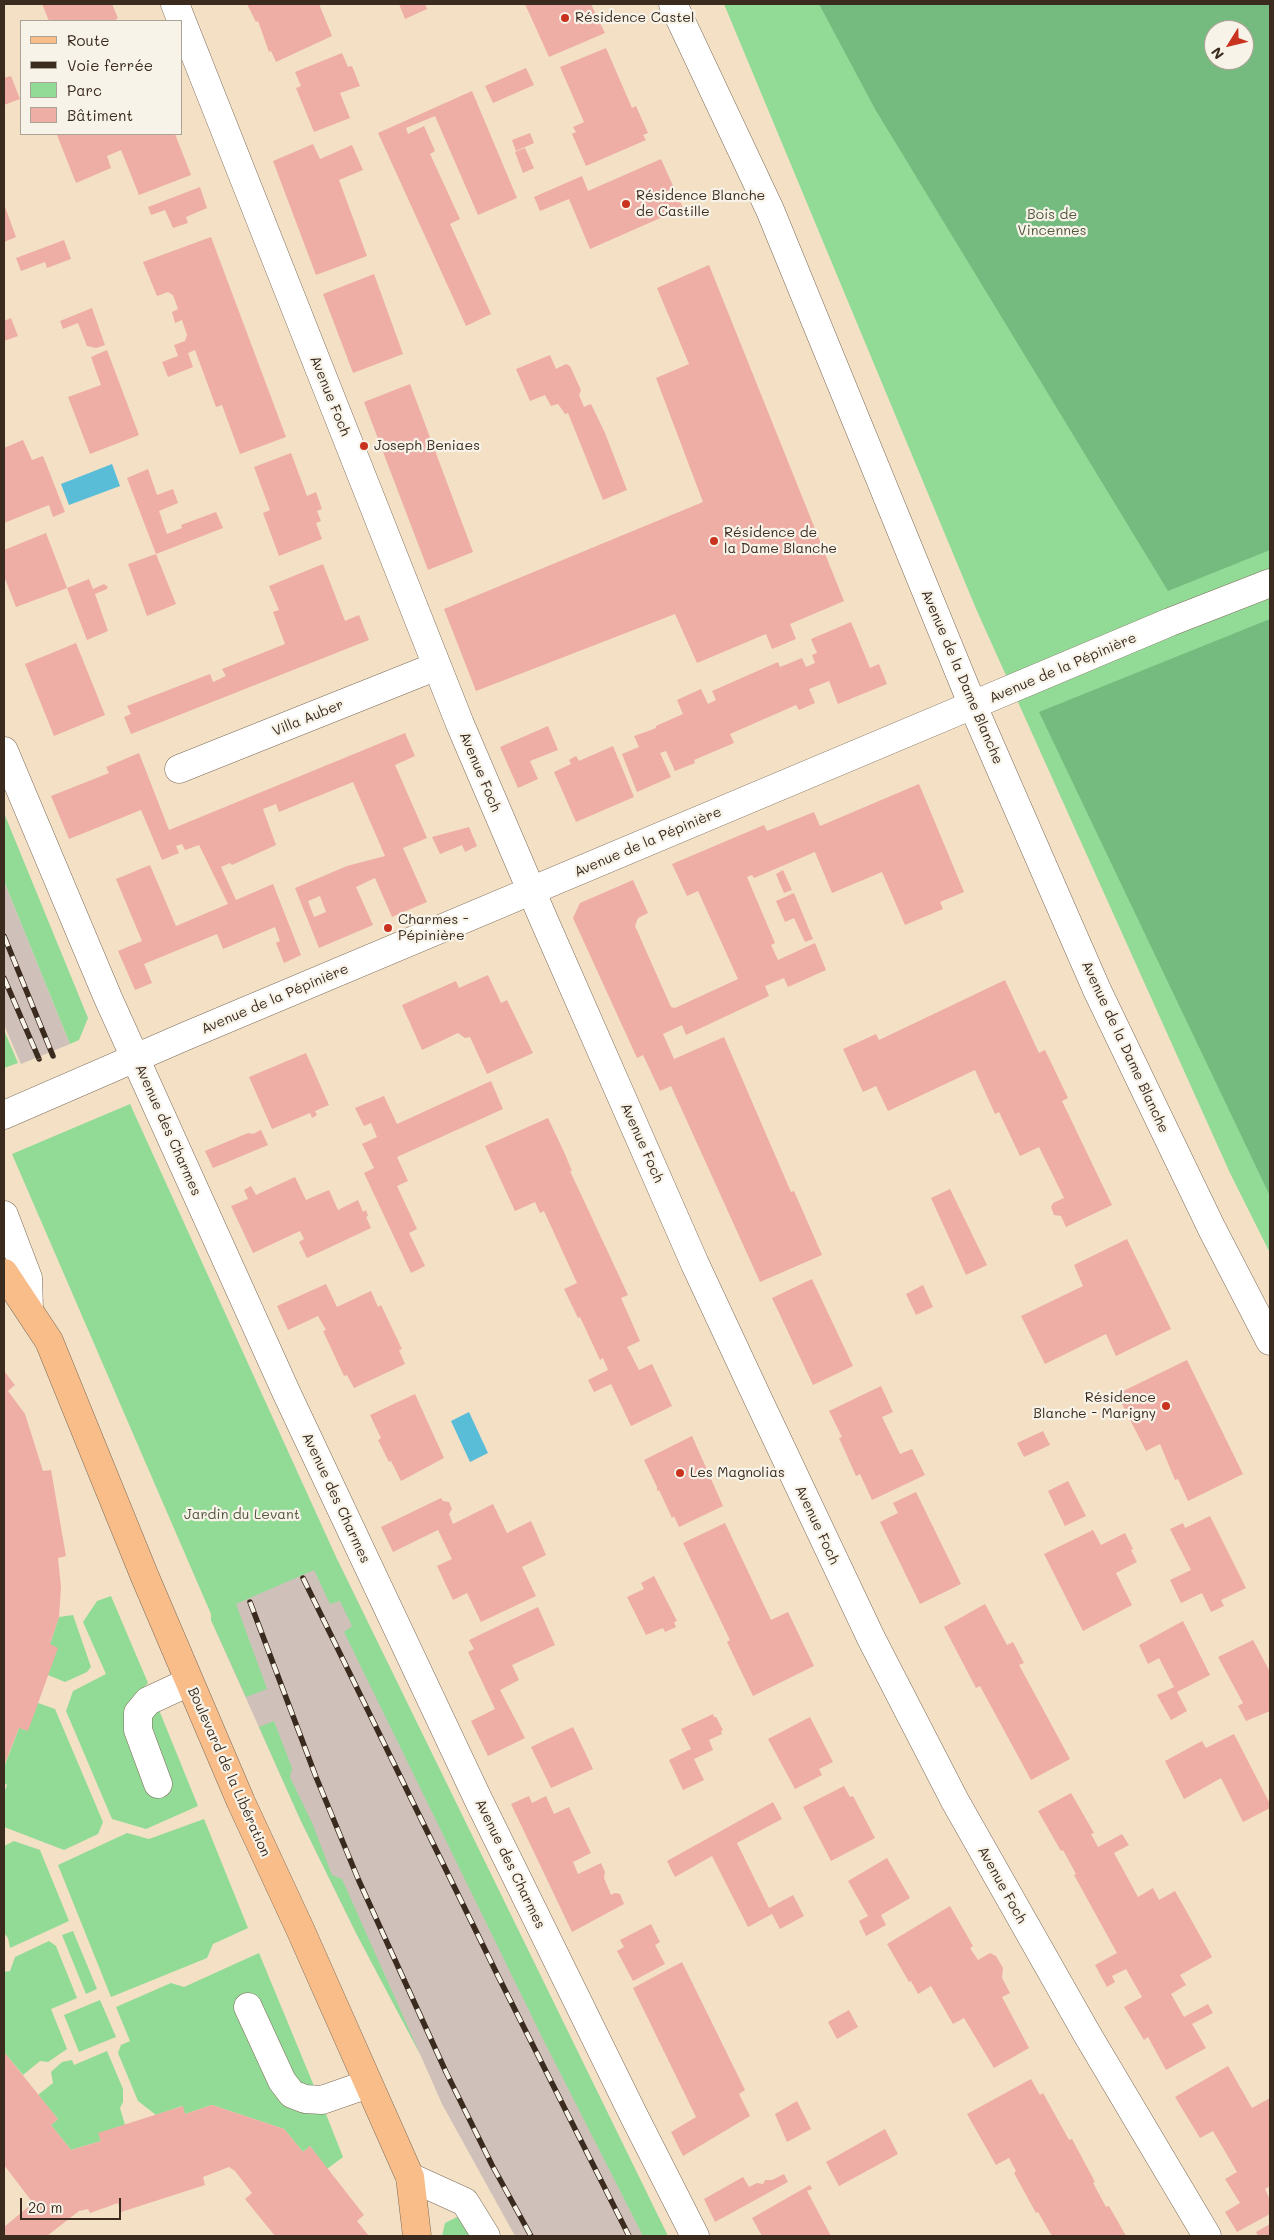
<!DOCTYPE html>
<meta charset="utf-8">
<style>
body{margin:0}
#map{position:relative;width:1274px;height:2240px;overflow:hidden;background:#f3e0c5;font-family:Mali,sans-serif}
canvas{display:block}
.frame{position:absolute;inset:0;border:5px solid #3b2a1e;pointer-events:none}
.legend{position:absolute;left:20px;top:20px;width:162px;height:115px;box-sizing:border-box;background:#f7f3e8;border:1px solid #aca397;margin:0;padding:6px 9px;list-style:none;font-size:15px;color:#3b2a1e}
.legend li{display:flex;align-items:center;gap:10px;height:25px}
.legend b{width:25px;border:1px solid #aca397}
.north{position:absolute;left:1204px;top:20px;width:50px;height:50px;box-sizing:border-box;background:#f7f3e8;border:1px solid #aca397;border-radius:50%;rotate:234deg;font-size:14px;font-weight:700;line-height:20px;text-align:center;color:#3b2a1e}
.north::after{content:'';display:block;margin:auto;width:18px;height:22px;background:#c8321e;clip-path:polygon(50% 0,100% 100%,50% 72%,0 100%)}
.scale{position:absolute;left:20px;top:2198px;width:101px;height:22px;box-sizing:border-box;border:2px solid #3b2a1e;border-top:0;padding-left:6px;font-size:15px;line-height:18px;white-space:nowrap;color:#3b2a1e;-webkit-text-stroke:4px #f7f3e8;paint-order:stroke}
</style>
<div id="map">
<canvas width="1274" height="2240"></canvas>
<div class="frame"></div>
<ul class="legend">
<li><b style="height:6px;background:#f8bd89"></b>Route</li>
<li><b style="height:6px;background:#3b2a1e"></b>Voie ferrée</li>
<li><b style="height:14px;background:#92db96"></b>Parc</li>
<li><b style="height:14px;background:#eeaea5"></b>Bâtiment</li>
</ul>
<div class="north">N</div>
<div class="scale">20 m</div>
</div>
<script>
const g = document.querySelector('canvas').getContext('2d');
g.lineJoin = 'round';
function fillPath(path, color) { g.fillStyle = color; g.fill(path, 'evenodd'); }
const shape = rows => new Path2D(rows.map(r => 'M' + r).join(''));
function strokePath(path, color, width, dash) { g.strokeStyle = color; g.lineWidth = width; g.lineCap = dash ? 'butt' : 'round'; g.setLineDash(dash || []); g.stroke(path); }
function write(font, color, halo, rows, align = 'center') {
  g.font = font + ' Mali,sans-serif'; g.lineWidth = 4.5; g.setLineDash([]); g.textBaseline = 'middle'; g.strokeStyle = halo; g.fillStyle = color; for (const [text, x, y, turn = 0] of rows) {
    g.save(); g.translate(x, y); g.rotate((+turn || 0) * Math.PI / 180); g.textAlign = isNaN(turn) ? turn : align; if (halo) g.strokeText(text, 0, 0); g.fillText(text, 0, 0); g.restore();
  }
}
const industrial = shape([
 [4,881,70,1044,21,1064,4,1025],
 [337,1559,617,2136,668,2236,515,2236,442,2104,420,2054,356,1933,300,1819,211,1620,212,1614]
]);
const green = shape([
 [724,4,1270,4,1270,1253,1230,1173,977,611],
 [1214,30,1244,30,1244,60,1214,60],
 [4,813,88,1018,79,1040,70,1044,4,881],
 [4,1030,18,1063,4,1068],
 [130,1104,337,1559,668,2236,643,2236,542,2037,344,1632,352,1626,340,1601,330,1604,314,1570,236,1604,267,1689,246,1697,211,1620,211,1614,12,1154],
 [111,1596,148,1683,137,1694,125,1729,128,1743,148,1791,150,1719,159,1710,198,1806,146,1829,112,1819,66,1711,73,1691,106,1674,83,1622,97,1601],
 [73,1615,91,1667,87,1672,65,1682,48,1675,50,1644,59,1617],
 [38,1703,55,1709,103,1822,98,1834,64,1850,4,1827,4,1793,7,1785,4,1783,4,1767,19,1728],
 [274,1721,292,1768,290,1777,313,1825,332,1875,342,1879,420,2054,356,1933,300,1819,259,1727],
 [204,1819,248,1928,213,1944,207,1958,111,1997,58,1865,127,1833,149,1839],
 [14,1841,40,1850,69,1921,10,1948,8,1938,4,1933,4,1846],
 [73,1931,97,1989,86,1994,62,1935],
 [49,1941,56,1946,77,1998,51,2009,67,2049,48,2062,40,2061,23,2075,4,2052,4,1972,10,1971,15,1957],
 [259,1953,314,2086,303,2086,263,2065,324,2109,343,2157,327,2169,310,2146,303,2152,284,2129,212,2105,185,2114,182,2106,156,2115,138,2101,118,2053,121,2045,130,2041,116,2007,171,1983,184,1987],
 [100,2000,116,2037,79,2052,64,2015],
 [107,2051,123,2089,123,2102,120,2108,125,2125,99,2133,101,2141,71,2150,51,2125,58,2119,38,2095,53,2083,51,2072,62,2062,72,2060,74,2065],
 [457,2217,464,2219,477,2236,442,2236,445,2223]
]);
const forest = shape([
 [819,4,1270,4,1270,550,1168,591,875,109],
 [1214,30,1244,30,1244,60,1214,60],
 [1270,619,1270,1196,1039,712]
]);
const water = shape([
 [112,464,120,486,69,505,61,484],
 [469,1412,488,1453,470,1462,451,1421]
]);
const building = shape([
 [42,4,112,4,118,18,114,21,49,21],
 [247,4,319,4,332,36,276,62,271,51,269,52,258,21,256,22],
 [399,4,425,4,427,9,405,19],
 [525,4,591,4,605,33,549,57],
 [606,48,632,108,636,106,648,133,643,135,646,140,586,166,572,134,576,132,573,127,584,122,560,67],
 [342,53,348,67,352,66,360,86,340,93,350,118,314,132,296,88,301,86,295,72],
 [526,68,534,85,493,103,485,86],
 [11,76,20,99,4,105,4,78],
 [472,91,517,198,478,215,435,116,406,128,408,134,424,126,435,151,430,154,460,219,450,224,491,314,466,326,378,133],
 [530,133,534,143,516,151,512,140],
 [61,134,175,134,191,175,139,195,121,150,107,156,111,168,76,183,57,135],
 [313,144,320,159,352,145,363,170,339,180,367,256,316,275,273,161],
 [525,148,534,168,523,173,515,152],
 [661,159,683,208,590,249,569,199,540,211,534,197,582,176,588,191],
 [200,187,207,208,186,217,188,223,173,228,165,210,151,215,148,207],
 [4,204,16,237,4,242],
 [211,237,286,437,240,454,222,405,216,407,195,350,188,353,193,367,168,377,162,362,178,356,174,345,185,341,187,335,182,320,175,323,172,312,178,309,173,295,168,292,157,296,143,262],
 [64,240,71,259,47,268,45,262,21,271,16,258],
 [709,265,844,601,790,624,796,639,772,649,766,634,697,663,675,614,476,691,444,609,703,502,656,378,689,364,657,288],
 [374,274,403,354,353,373,323,294],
 [92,308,105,345,96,348,87,346,78,323,63,329,60,321],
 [11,318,18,336,4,341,4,321],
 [107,350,139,435,90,454,68,397,101,385,91,357],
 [550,355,556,369,566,364,570,366,581,390,579,395,584,407,591,404,605,433,627,490,603,500,568,413,565,414,558,404,551,406,545,395,530,401,516,369],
 [410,384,473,552,428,570,364,402],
 [23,440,32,460,43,456,65,512,53,517,49,505,4,523,4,448],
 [291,453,307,496,316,492,322,509,317,511,321,521,316,523,322,539,279,556,263,513,270,510,254,467],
 [148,469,157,495,173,489,178,503,159,511,167,534,182,528,181,525,216,512,223,528,156,554,127,478],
 [46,533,67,588,16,607,4,576,4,550],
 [156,554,176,604,147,616,128,564],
 [323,564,345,621,359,615,369,640,131,734,124,717,131,714,127,706,210,674,213,682,226,676,222,669,285,644,273,612,279,610,269,586],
 [89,579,93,589,104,584,108,587,107,589,95,594,108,631,87,640,67,588],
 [851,622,870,668,879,664,887,684,838,704,829,681,809,689,815,703,799,710,796,705,730,734,734,743,694,760,695,763,675,771,666,751,660,753,671,777,637,792,622,754,639,747,634,736,651,730,656,728,656,726,683,714,677,700,701,689,708,704,716,700,712,691,778,662,780,667,802,658,806,667,815,663,812,655,817,653,811,639],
 [76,643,105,715,54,736,25,664],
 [548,726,558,750,530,761,538,779,518,788,500,747],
 [405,733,415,756,395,765,427,838,403,848,427,902,392,917,375,878,356,887,373,925,319,948,295,888,347,866,385,856,353,782,279,812,276,804,263,809,276,845,232,865,230,863,221,867,236,900,273,884,301,955,284,963,276,943,280,941,275,927,223,949,217,934,144,964,152,983,135,990,118,951,142,941,116,879,150,865,176,926,228,904,199,845,185,850,182,844,176,846,179,853,162,860,141,810,69,839,51,796,109,773,106,767,139,753,169,830],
 [320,896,326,912,314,917,308,901],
 [613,746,634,797,576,822,554,772,571,764,569,760,576,756,579,761],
 [919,784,964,892,940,902,943,909,905,925,882,872,832,893,815,852,754,878,752,875,747,877,775,943,771,945,778,960,815,943,826,970,788,987,784,978,765,986,769,996,686,1035,682,1025,663,1034,674,1059,724,1037,791,1192,794,1191,822,1255,760,1282,671,1086,660,1091,643,1055,637,1058,573,918,580,903,633,880,648,913,638,918,635,926,671,1007,675,1008,738,979,698,891,687,896,672,864,764,825,767,831,814,812,820,826],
 [469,827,477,846,465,852,462,845,440,854,432,837],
 [783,870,792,890,784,893,776,874],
 [794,893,813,939,805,942,794,918,785,922,776,901],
 [488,975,501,1003,507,1000,533,1053,487,1074,470,1037,465,1038,458,1033,422,1050,402,1005,456,981,459,988],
 [1005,980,1039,1053,1045,1050,1068,1098,1062,1101,1112,1205,1066,1227,1061,1216,1054,1215,1051,1207,1053,1203,1064,1198,1039,1147,1020,1156,999,1112,995,1114,975,1070,888,1111,876,1086,863,1092,843,1049,876,1034,879,1040],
 [306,1053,329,1105,315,1111,317,1115,312,1118,310,1113,272,1129,249,1077],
 [491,1081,503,1109,397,1157,408,1181,397,1186,417,1229,409,1233,425,1266,411,1273,364,1173,374,1168,362,1144,377,1137,371,1123,364,1126,355,1108,384,1096,397,1124],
 [548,1118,564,1152,572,1171,570,1171,628,1295,621,1298,640,1341,627,1347,639,1370,652,1364,672,1406,631,1426,611,1384,594,1392,588,1380,608,1370,603,1358,600,1360,580,1317,578,1318,564,1289,577,1283,544,1211,540,1213,535,1202,515,1211,485,1146],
 [261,1130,268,1145,213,1168,205,1151,248,1133,253,1134],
 [295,1177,306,1200,329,1190,338,1210,358,1200,363,1212,366,1210,368,1216,366,1217,371,1228,307,1258,299,1242,304,1239,300,1231,253,1253,231,1206,248,1199,244,1190,251,1186,256,1195],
 [950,1189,987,1265,966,1275,931,1198],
 [1127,1239,1171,1329,1116,1356,1106,1334,1045,1364,1021,1316,1083,1286,1074,1265],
 [812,1279,853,1366,813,1385,772,1298],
 [326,1284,337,1307,371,1291,378,1307,381,1305,402,1349,399,1350,405,1364,354,1388,347,1375,344,1376,323,1331,326,1330,318,1316,288,1330,277,1306],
 [923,1285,933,1307,916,1315,906,1294],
 [1187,1360,1243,1474,1188,1501,1178,1479,1175,1480,1160,1444,1146,1451,1117,1394],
 [4,1371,15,1385,8,1391,25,1414,43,1471,51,1470,66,1556,58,1558,61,1587,59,1617,50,1644,58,1648,28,1731,19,1728,4,1766],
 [881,1386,893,1412,882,1417,900,1454,912,1449,925,1475,872,1500,860,1474,856,1476,839,1438,842,1437,829,1411],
 [415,1394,444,1458,401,1481,391,1461,389,1462,378,1440,381,1438,370,1415],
 [1043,1431,1050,1445,1024,1457,1017,1443],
 [692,1436,723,1506,679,1527,674,1516,672,1518,659,1490,657,1491,657,1487,644,1460],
 [1068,1481,1086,1516,1065,1526,1048,1491],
 [916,1492,961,1584,920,1604,880,1522,898,1513,893,1503],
 [441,1498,443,1501,449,1502,452,1509,449,1514,453,1524,493,1504,507,1533,531,1521,546,1555,522,1567,536,1596,481,1622,467,1593,453,1600,437,1566,452,1559,438,1530,393,1552,381,1527],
 [1210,1516,1246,1588,1221,1600,1224,1606,1211,1612,1202,1593,1181,1603,1170,1580,1191,1570,1170,1529,1183,1523,1185,1528],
 [725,1523,771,1620,788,1612,814,1666,753,1696,727,1642,730,1640,683,1543],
 [1093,1530,1101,1545,1125,1533,1133,1549,1131,1550,1137,1562,1116,1573,1132,1605,1083,1631,1044,1554],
 [654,1576,677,1621,674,1622,676,1627,665,1632,663,1628,646,1635,627,1597,644,1589,641,1583],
 [985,1604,1007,1645,1013,1642,1024,1663,1019,1665,1070,1759,1031,1780,980,1686,976,1688,944,1627],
 [538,1607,555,1645,512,1665,519,1680,500,1690,525,1738,488,1756,471,1721,495,1709,468,1652,474,1649,469,1640],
 [1183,1621,1210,1675,1177,1692,1187,1711,1171,1720,1157,1695,1174,1687,1159,1658,1148,1664,1139,1645],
 [1253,1640,1270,1672,1270,1711,1246,1721,1238,1706,1243,1703,1218,1657],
 [713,1714,714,1717,716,1717,723,1730,721,1731,722,1734,709,1740,713,1750,694,1759,704,1780,683,1790,669,1760,691,1749,681,1729],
 [810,1717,833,1762,819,1769,822,1775,795,1789,768,1739],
 [573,1727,593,1769,551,1788,531,1747],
 [1234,1734,1270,1804,1270,1808,1243,1822,1221,1778,1184,1799,1165,1761,1202,1741,1206,1748],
 [844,1786,850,1797,853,1796,875,1838,831,1861,803,1807],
 [1071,1793,1094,1833,1091,1834,1098,1847,1122,1834,1129,1845,1114,1853,1138,1897,1153,1888,1159,1900,1175,1891,1212,1957,1180,1975,1186,1985,1171,1994,1184,2017,1208,2004,1213,2013,1192,2024,1206,2048,1166,2070,1148,2037,1144,2040,1124,2007,1142,1997,1126,1969,1112,1976,1115,1982,1107,1987,1095,1965,1117,1953,1074,1875,1076,1874,1063,1850,1061,1851,1038,1811],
 [529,1796,532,1803,546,1796,554,1814,569,1807,591,1853,573,1862,578,1874,601,1863,605,1872,604,1878,611,1895,615,1893,620,1894,624,1904,572,1932,511,1804],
 [773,1802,782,1819,737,1843,769,1908,793,1895,804,1916,780,1929,772,1914,748,1927,712,1856,675,1877,667,1861],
 [887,1858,910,1898,881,1915,886,1925,866,1936,859,1921,868,1916,848,1881],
 [950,1906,973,1946,970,1948,978,1960,990,1953,996,1956,1003,1968,1002,1978,1010,1993,1002,1997,1029,2048,994,2068,964,2018,953,2024,931,1986,918,1994,911,1981,909,1982,887,1944],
 [651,1924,660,1942,655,1945,665,1964,633,1981,617,1951,624,1947,620,1940],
 [682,1962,745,2090,739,2094,750,2116,683,2156,671,2132,696,2117,633,1988],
 [849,2010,858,2027,837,2039,828,2022],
 [4,2052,58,2119,51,2125,71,2150,101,2141,98,2133,183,2106,185,2114,212,2105,284,2129,303,2152,310,2146,364,2215,357,2221,369,2236,275,2236,245,2199,252,2193,235,2171,229,2167,203,2177,205,2185,121,2212,118,2203,90,2213,88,2209,79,2211,47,2236,4,2236,4,2227,33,2203,4,2165],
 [1228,2066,1252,2108,1270,2098,1270,2186,1265,2189,1270,2200,1270,2214,1237,2232,1225,2212,1240,2203,1225,2179,1237,2172,1213,2131,1200,2138,1175,2097],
 [1031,2079,1040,2095,1043,2093,1069,2140,1072,2139,1095,2182,1093,2183,1099,2194,1106,2207,1109,2206,1126,2236,1052,2236,1038,2212,1036,2213,1014,2173,1016,2171,1009,2158,996,2165,967,2114],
 [797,2101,811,2129,787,2142,775,2114],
 [885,2129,898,2154,839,2186,826,2162],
 [784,2174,788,2182,715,2222,704,2199,743,2177,749,2187,757,2183,763,2184,765,2180,772,2180],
 [810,2185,812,2189,807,2191,831,2236,762,2236,752,2218],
 [1270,2224,1270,2236,1258,2236,1256,2232]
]);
const minor = shape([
 [175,4,460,724,543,918,695,1264,758,1399,871,1638,955,1801,1087,2034,1207,2236],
 [673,4,770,210,973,706,1097,990,1212,1229,1270,1341],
 [4,751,108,998,287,1394,478,1799,634,2116,695,2236],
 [179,769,437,666],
 [4,1115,186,1036,1170,622,1270,583],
 [4,1215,28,1278,29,1310],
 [158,1784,138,1730,138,1713,148,1701,189,1682],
 [248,2007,282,2081,292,2094,305,2099,322,2100,368,2084],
 [410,2177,465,2202,486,2236]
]);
const major = shape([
 [4,1273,49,1341,145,1577,241,1802,300,1929,410,2177,417,2236]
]);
const rail = shape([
 [4,936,53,1056],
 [4,978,39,1059],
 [303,1578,498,1976,629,2236],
 [250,1602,316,1777,359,1881,446,2072,492,2165,531,2236]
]);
const markers = [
 [565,18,5,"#c8321e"],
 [626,204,5,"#c8321e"],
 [364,446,5,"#c8321e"],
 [714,541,5,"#c8321e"],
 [388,928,5,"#c8321e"],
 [1166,1406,5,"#c8321e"],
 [680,1473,5,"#c8321e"]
];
const poiNames = [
 ["Résidence Castel",575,18],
 ["Résidence Blanche",636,196],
 ["de Castille",636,212],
 ["Joseph Beniaes",374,446],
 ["Résidence de",724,533],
 ["la Dame Blanche",724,549],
 ["Charmes -",398,920],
 ["Pépinière",398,936],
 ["Résidence",1156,1398,"right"],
 ["Blanche - Marigny",1156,1414,"right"],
 ["Les Magnolias",690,1473]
];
const parkNames = [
 ["Bois de",1052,215],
 ["Vincennes",1052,231],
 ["Jardin du Levant",242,1515]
];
const streetNames = [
 ["Avenue Foch",330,396,68],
 ["Avenue de la Pépinière",1063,668,-23],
 ["Avenue de la Dame Blanche",962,677,67],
 ["Villa Auber",308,718,-22],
 ["Avenue Foch",480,772,67],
 ["Avenue de la Pépinière",648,842,-23],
 ["Avenue de la Pépinière",275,999,-23],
 ["Avenue de la Dame Blanche",1125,1047,65],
 ["Avenue des Charmes",168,1130,66],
 ["Avenue Foch",642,1143,66],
 ["Avenue des Charmes",336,1498,65],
 ["Avenue Foch",817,1525,65],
 ["Boulevard de la Libération",229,1772,66],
 ["Avenue des Charmes",510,1864,64],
 ["Avenue Foch",1002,1885,61]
];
fillPath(industrial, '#cfc1ba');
fillPath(green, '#92db96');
fillPath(forest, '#75bb7f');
fillPath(water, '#5abdd8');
fillPath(building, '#eeaea5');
strokePath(minor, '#7b6a58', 29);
strokePath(major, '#7b6a58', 29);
strokePath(minor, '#fff', 28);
strokePath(major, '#f8bd89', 28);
strokePath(rail, '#3b2a1e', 5.5);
strokePath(rail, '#f7f3e8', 4, [11]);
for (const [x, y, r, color] of markers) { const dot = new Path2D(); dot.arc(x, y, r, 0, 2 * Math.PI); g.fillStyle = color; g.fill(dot); strokePath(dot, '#f7f3e8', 2); }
write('14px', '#3b2a1e', '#f7f3e8', poiNames, 'left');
write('14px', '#51563c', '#f7f3e8', parkNames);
write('14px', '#3b2a1e', '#f7f3e8', streetNames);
</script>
